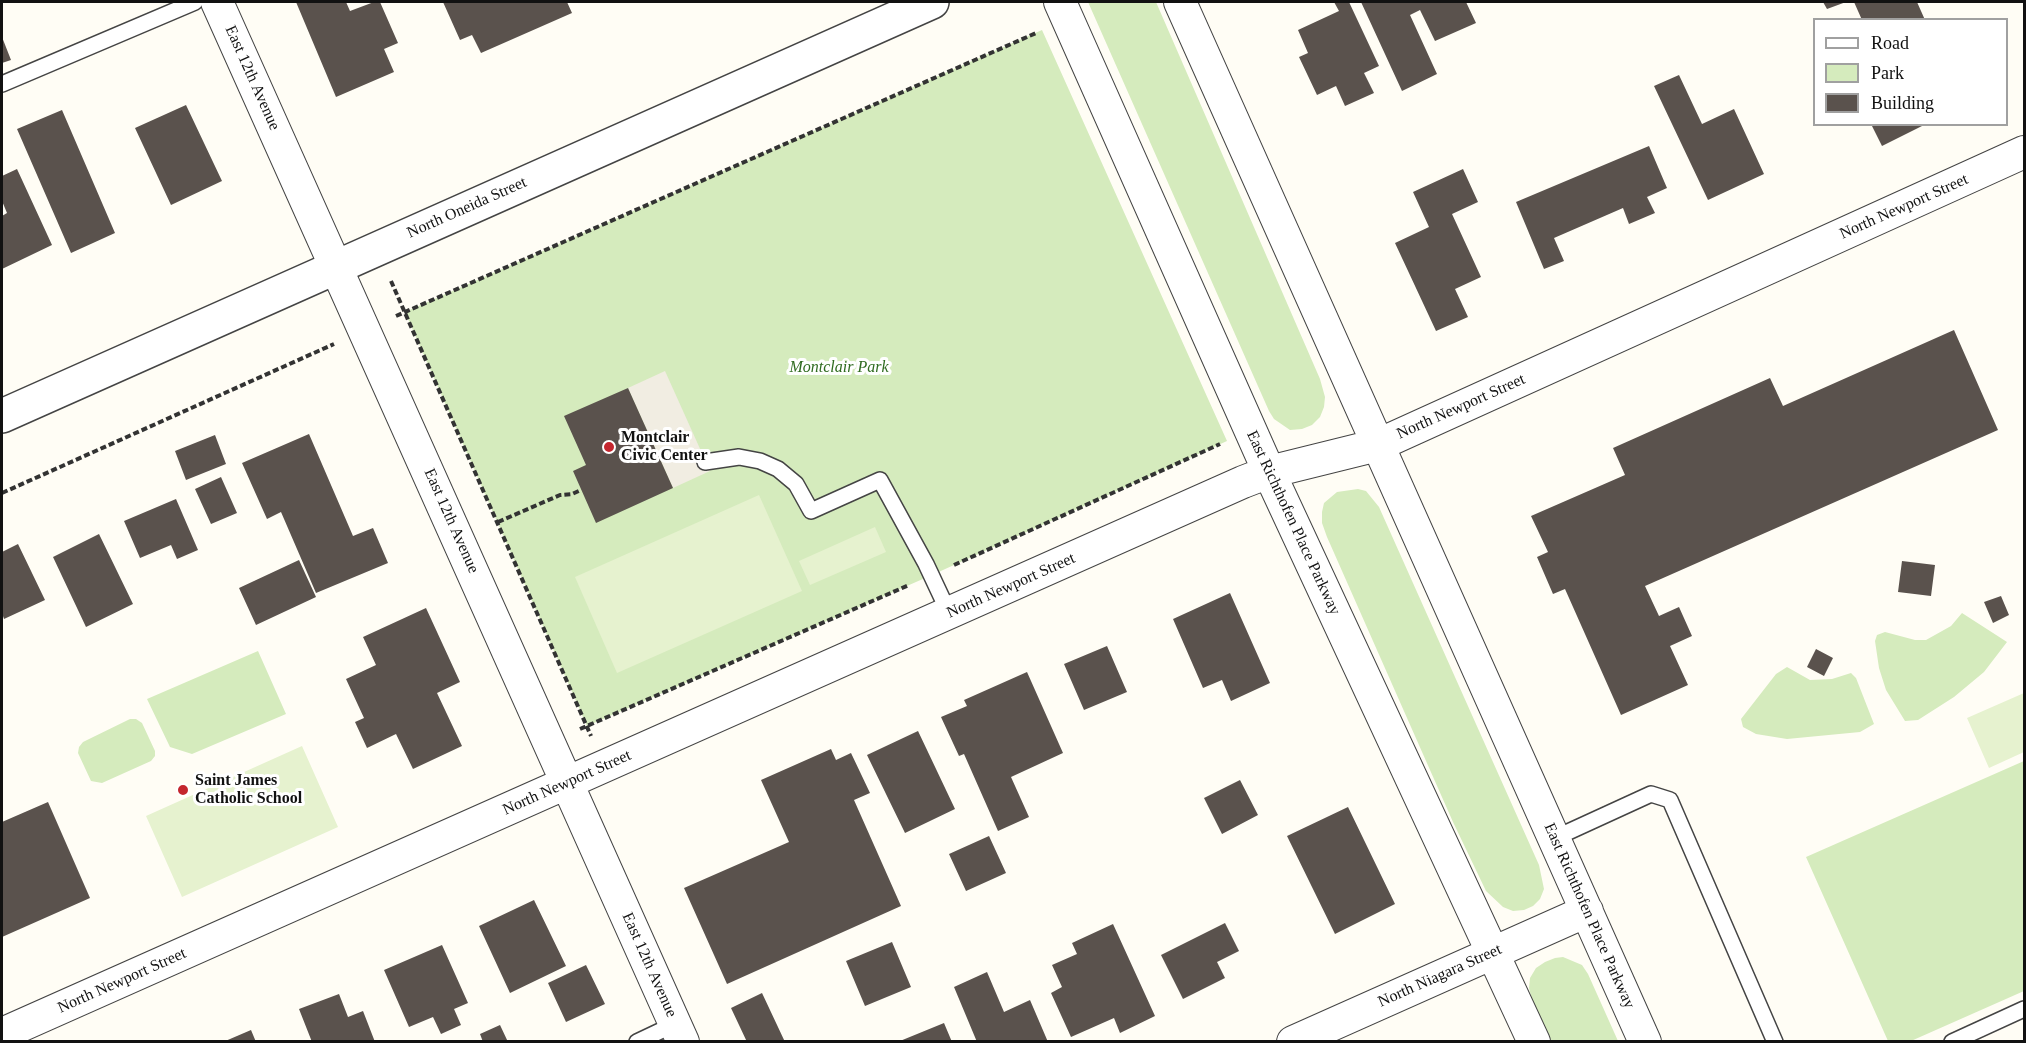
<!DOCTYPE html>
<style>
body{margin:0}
#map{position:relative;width:2026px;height:1043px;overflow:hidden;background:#fffdf5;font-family:"Times New Roman",serif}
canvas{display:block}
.frame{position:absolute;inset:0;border:3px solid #111;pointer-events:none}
.legend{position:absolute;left:1813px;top:18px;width:195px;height:108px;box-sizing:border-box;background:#fff;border:2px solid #a0a0a0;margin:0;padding:8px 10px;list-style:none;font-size:18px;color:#111}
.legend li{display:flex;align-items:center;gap:12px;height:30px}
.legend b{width:30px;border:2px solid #a0a0a0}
</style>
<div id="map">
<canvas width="2026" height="1043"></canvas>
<div class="frame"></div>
<ul class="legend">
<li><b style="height:8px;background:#fff"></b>Road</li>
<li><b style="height:16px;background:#d5ebbd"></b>Park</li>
<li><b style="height:16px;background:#5a524d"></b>Building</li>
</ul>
</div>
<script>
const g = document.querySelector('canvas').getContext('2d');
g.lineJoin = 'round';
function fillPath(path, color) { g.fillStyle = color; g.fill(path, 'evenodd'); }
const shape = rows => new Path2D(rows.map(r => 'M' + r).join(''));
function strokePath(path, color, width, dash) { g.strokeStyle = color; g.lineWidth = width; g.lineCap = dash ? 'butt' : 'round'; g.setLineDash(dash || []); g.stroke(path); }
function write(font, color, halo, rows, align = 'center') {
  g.font = font + ' "Times New Roman",serif'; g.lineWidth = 6; g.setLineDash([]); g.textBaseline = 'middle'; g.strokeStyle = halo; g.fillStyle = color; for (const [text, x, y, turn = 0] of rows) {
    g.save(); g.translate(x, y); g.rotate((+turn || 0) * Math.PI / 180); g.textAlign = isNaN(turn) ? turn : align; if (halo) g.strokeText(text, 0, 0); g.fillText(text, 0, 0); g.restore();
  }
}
const green = shape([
 [1088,2,1156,2,1320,379,1325,397,1324,407,1320,417,1312,425,1302,429,1290,430,1274,419,1269,411],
 [1042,30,1227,441,932,575,587,726,405,312],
 [1358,489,1366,491,1379,507,1539,865,1544,889,1540,899,1533,906,1524,910,1513,911,1503,907,1486,891,1453,822,1327,537,1322,523,1322,512,1324,503,1337,492],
 [1962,613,2007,642,1984,672,1954,697,1918,720,1905,721,1886,690,1879,668,1875,641,1877,635,1885,632,1915,640,1926,640,1951,626],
 [258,651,286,714,192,754,170,747,147,699],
 [1787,667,1810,680,1832,679,1851,673,1856,678,1874,724,1860,732,1787,739,1756,734,1743,727,1741,719,1776,674],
 [130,719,136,719,142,723,155,751,155,756,151,761,102,783,91,781,78,753,79,747,83,742],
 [2024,761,2024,991,1911,1041,1888,1041,1806,857],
 [1563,957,1582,965,1588,974,1618,1041,1551,1041,1532,1000,1529,988,1530,978,1536,968,1545,962,1555,958]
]);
const pitch = shape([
 [759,495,802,591,617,673,575,577],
 [875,527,886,552,810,585,799,561],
 [2024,693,2024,752,1989,768,1967,718],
 [302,746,338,827,182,897,146,816]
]);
const plaza = shape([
 [665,371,710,471,673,488,628,388]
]);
const building = shape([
 [296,2,346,2,350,11,374,2,380,2,398,43,384,49,394,72,336,97],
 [443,2,567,2,572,13,481,53,472,35,460,40],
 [1334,2,1349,2,1379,66,1364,73,1374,93,1345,106,1336,86,1317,95,1299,57,1308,53,1298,30,1339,11],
 [1361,2,1466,2,1476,23,1435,41,1420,10,1410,15,1437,74,1402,91],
 [1823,2,1846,2,1827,9],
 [1854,2,1917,2,1925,20,1862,20],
 [2,37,11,60,2,63],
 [1679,75,1702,124,1734,109,1764,174,1708,200,1654,86],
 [186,105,222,181,171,205,135,128],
 [62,110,115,233,71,253,17,129],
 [1871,124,1926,124,1882,146],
 [1649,146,1667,188,1647,197,1655,213,1629,224,1623,208,1554,238,1564,261,1544,269,1516,202],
 [17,169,52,245,2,269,2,216,7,213,2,201,2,176],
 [1463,169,1478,202,1452,214,1481,277,1455,289,1468,317,1436,331,1395,243,1429,227,1413,192],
 [1954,330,1998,430,1645,586,1659,616,1679,607,1692,636,1670,646,1688,685,1621,715,1565,589,1553,594,1537,557,1548,552,1531,516,1625,475,1613,448,1770,378,1783,406],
 [628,388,673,488,596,523,573,471,586,465,564,416],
 [309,434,353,536,373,528,388,563,316,593,281,512,267,519,242,463],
 [215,435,226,464,186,480,175,451],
 [221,477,237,513,211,524,195,489],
 [176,499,198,550,177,559,171,545,140,558,124,521],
 [99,534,133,604,86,627,53,557],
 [18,544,45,600,4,619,2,613,2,552],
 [299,560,316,597,256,625,239,588],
 [1902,561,1935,565,1931,596,1898,592],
 [1230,593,1270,683,1231,701,1222,680,1203,688,1173,619],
 [2001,596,2009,615,1993,623,1984,602],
 [426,608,460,682,437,693,462,746,413,769,396,734,367,748,355,722,364,718,346,679,376,665,363,637],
 [1107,646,1127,692,1084,710,1064,664],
 [1816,649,1833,658,1824,676,1807,667],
 [1027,672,1063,753,1011,777,1029,817,998,831,964,754,959,756,941,717,967,706,964,700],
 [918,731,955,809,905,833,867,755],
 [831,749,836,760,851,753,870,793,854,800,901,906,727,984,684,888,789,842,761,780],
 [1240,780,1258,815,1222,834,1204,798],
 [48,802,90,898,2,937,2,822],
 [1348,807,1395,904,1335,934,1287,836],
 [989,836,1006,873,966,891,949,854],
 [534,900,566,966,510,993,479,926],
 [1225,923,1239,951,1217,962,1225,978,1183,999,1161,955],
 [1113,924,1155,1016,1120,1033,1114,1018,1071,1037,1051,993,1062,987,1052,965,1077,954,1072,943],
 [892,942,911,987,865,1006,846,961],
 [442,945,468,1003,454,1009,461,1025,441,1034,433,1017,409,1027,384,970],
 [586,965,605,1004,566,1022,548,983],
 [987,972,1004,1012,1030,1000,1048,1042,977,1042,954,987],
 [762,993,785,1042,747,1042,731,1008],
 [339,994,348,1017,363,1011,375,1042,312,1042,299,1009],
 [944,1023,952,1042,900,1042,900,1041],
 [500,1025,508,1042,483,1042,480,1034],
 [251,1030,256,1042,223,1042]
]);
const path = shape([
 [391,281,591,736],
 [396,316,1036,33],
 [652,441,668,434],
 [2,493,334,344],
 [498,522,560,495,572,494,581,490],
 [954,565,1220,444],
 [580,729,909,585]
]);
const service = shape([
 [2,84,195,2],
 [705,462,739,457,760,461,778,469,796,484,811,511,880,480,926,564,949,613],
 [1555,838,1651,794,1670,800,1775,1042],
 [637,1042,675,1024],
 [1952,1042,2024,1009]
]);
const minor = shape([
 [217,2,683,1042],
 [1060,2,1269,472,1534,1042],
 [1180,2,1645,1042],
 [2,1034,1243,482,1269,472,1378,445,2024,152],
 [1293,1042,1587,911]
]);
const tertiary = shape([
 [2,416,932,2]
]);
const markers = [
 [609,447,6,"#c4262e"],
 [183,790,6,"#c4262e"]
];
const streetNames = [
 ["East 12th Avenue",252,78,66],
 ["North Newport Street",1904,207,-24],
 ["North Oneida Street",467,208,-24],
 ["North Newport Street",1461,407,-24],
 ["East 12th Avenue",451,521,66],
 ["East Richthofen Place Parkway",1293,523,65],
 ["North Newport Street",1011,586,-24],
 ["North Newport Street",567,783,-24],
 ["East Richthofen Place Parkway",1589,916,66],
 ["East 12th Avenue",649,965,66],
 ["North Niagara Street",1440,976,-24],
 ["North Newport Street",122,981,-24]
];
const parkNames = [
 ["Montclair Park",839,368]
];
const poiNames = [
 ["Montclair",621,438],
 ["Civic Center",621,456],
 ["Saint James",195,781],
 ["Catholic School",195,799]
];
fillPath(green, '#d5ebbd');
fillPath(pitch, '#e6f2cf');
fillPath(plaza, '#f1ede2');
fillPath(building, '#5a524d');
strokePath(service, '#444', 18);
strokePath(minor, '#444', 34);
strokePath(tertiary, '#444', 36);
strokePath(path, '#333', 4, [6, 3]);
strokePath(service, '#fff', 15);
strokePath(minor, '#fff', 32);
strokePath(tertiary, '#fff', 33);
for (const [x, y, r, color] of markers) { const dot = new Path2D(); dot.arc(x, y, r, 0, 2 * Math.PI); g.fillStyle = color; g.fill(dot); strokePath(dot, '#fff', 2); }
write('16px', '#111', '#fff', streetNames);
write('italic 16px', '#2f6b1f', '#fff', parkNames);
write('bold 16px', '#111', '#fff', poiNames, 'left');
</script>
